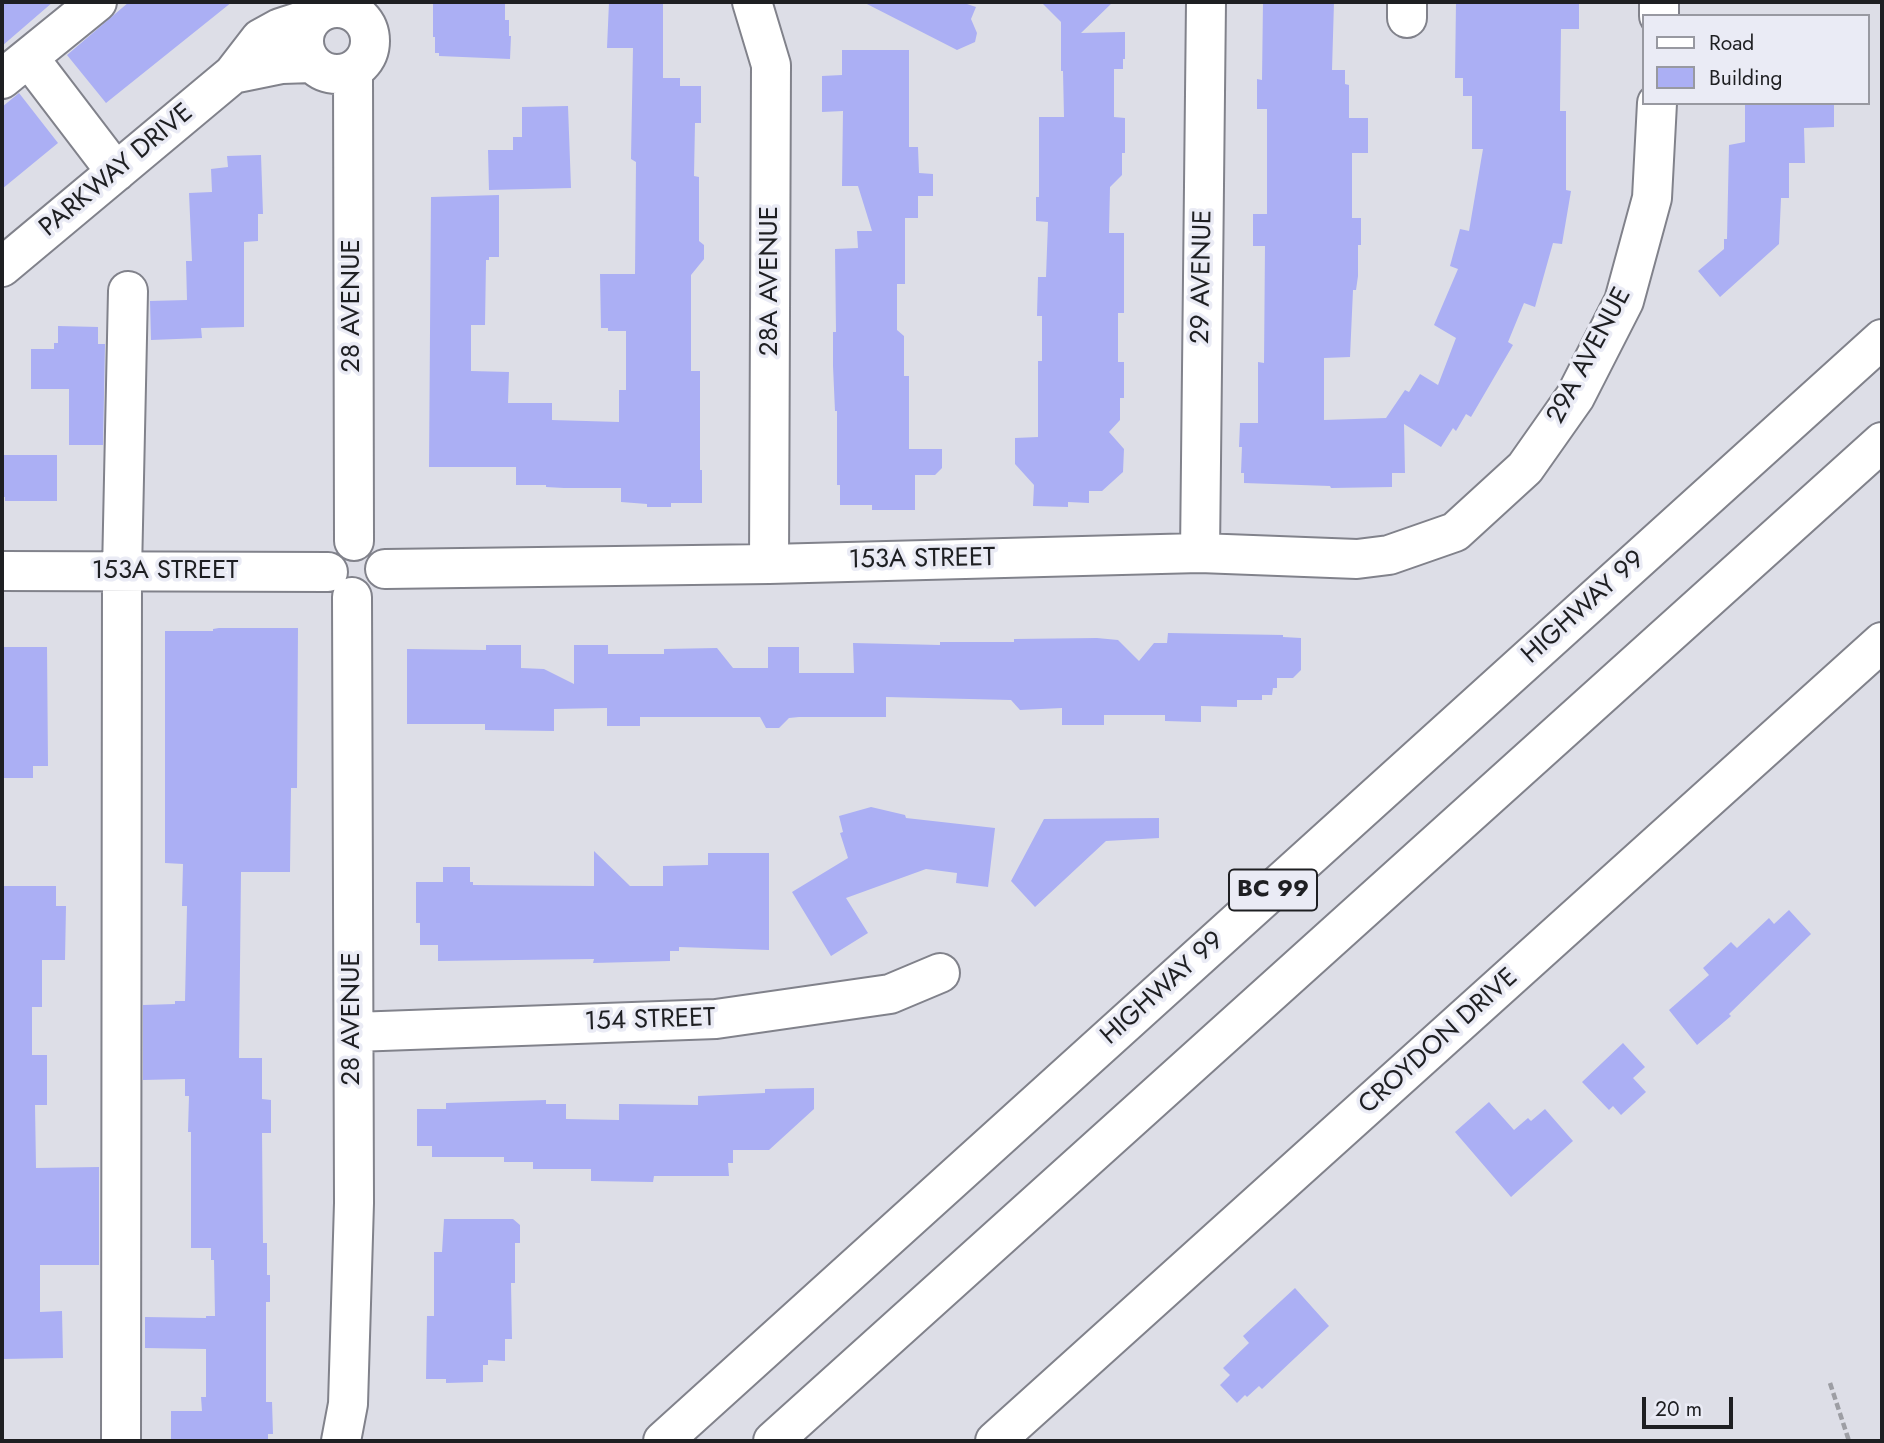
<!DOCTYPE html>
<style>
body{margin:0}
#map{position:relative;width:1884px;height:1443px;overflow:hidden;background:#dddee7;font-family:Jost,sans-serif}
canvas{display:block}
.frame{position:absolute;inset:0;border:4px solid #1e1f22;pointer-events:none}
.legend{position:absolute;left:1642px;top:14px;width:228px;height:91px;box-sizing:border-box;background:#eaebf5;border:2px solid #9899a1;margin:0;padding:9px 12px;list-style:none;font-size:21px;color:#1e1f22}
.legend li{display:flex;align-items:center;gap:14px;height:35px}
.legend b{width:35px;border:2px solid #9899a1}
.scale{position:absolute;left:1642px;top:1397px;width:91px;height:32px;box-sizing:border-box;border:4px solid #1e1f22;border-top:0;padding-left:9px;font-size:21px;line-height:24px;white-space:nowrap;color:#1e1f22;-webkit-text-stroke:5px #eaebf5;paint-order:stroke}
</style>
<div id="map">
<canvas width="1884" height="1443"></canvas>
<div class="frame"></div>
<ul class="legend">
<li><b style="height:9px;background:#fff"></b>Road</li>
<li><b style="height:19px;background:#abaff4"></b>Building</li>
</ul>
<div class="scale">20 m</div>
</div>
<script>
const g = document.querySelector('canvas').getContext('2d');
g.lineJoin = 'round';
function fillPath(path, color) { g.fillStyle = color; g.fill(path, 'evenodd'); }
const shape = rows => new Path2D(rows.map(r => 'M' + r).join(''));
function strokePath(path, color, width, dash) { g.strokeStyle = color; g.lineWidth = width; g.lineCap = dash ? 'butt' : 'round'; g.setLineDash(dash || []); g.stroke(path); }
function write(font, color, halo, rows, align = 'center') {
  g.font = font + ' Jost,sans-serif'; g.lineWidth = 7; g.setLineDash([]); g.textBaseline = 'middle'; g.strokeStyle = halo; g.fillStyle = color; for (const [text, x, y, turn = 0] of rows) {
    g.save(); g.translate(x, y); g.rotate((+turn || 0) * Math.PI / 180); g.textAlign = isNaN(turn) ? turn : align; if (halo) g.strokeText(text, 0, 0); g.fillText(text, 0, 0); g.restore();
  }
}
const building = shape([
 [2,2,53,2,2,46],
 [129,2,232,2,106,103,67,55],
 [433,2,505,2,505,20,509,20,509,36,511,36,510,59,439,56,439,53,435,53,435,37,433,37],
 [609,2,663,2,663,78,680,78,680,86,701,86,701,123,695,123,694,176,699,177,699,241,704,245,704,259,691,275,691,371,700,371,700,470,702,470,702,503,671,503,671,507,647,507,647,504,621,502,621,488,564,488,546,487,546,485,516,485,516,467,429,467,431,197,499,195,499,257,489,257,489,260,486,260,485,325,471,325,471,371,509,372,508,403,552,403,552,420,619,422,619,390,626,390,626,331,608,331,608,328,601,328,600,274,635,274,636,162,631,159,633,48,607,48],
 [863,2,961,2,976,7,971,19,977,33,975,42,957,50],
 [1041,2,1113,2,1081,33,1125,32,1125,59,1123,59,1123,69,1114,69,1114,117,1125,118,1125,153,1122,153,1122,175,1110,187,1109,233,1124,233,1124,313,1118,313,1118,362,1124,362,1124,398,1120,398,1120,420,1109,432,1124,449,1123,472,1102,491,1089,491,1089,503,1068,502,1068,507,1033,506,1034,485,1015,464,1015,438,1038,437,1038,361,1042,361,1042,316,1037,316,1038,277,1046,277,1048,222,1036,221,1036,197,1039,197,1039,117,1064,117,1063,71,1061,71,1061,22],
 [1263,2,1334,2,1332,70,1345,70,1345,84,1349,85,1349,118,1368,118,1368,153,1352,153,1352,218,1361,218,1361,245,1358,245,1358,276,1356,290,1353,290,1350,357,1324,358,1324,420,1386,418,1405,390,1409,392,1420,374,1438,385,1456,338,1434,325,1458,269,1450,266,1460,229,1469,231,1483,149,1472,149,1472,96,1463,96,1463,78,1455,78,1456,2,1579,2,1579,29,1561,29,1560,111,1566,111,1566,190,1571,191,1562,244,1553,243,1535,307,1524,303,1508,342,1513,345,1471,417,1466,414,1456,431,1453,428,1441,447,1404,424,1405,473,1392,473,1392,487,1331,488,1330,486,1244,483,1244,473,1241,473,1242,447,1239,447,1240,423,1258,423,1258,362,1264,363,1265,246,1253,246,1253,214,1267,214,1267,109,1257,109,1257,79,1262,80],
 [842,50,909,50,909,147,918,147,919,173,933,174,933,196,918,196,918,218,905,218,905,284,897,284,897,330,904,336,904,376,909,376,909,449,942,449,942,468,935,475,915,475,915,510,872,510,872,505,840,505,840,485,837,485,837,411,835,411,833,366,833,332,836,332,835,249,858,248,857,231,872,231,858,186,842,186,843,111,822,112,822,76,842,75],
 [19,93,58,143,2,189,2,107],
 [1745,103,1834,103,1834,127,1804,128,1805,163,1789,163,1789,198,1781,198,1779,244,1720,297,1698,271,1724,249,1724,239,1727,239,1729,145,1745,142],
 [568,106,571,188,489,190,488,150,513,150,513,137,522,137,522,107],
 [261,155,263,214,258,214,258,241,244,242,244,327,201,328,202,338,151,340,150,301,187,300,186,261,192,261,189,193,212,192,211,169,228,167,227,156],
 [58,326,98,327,98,344,105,344,103,445,69,445,69,389,31,389,31,349,54,349,54,343,58,343],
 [2,455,57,455,57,501,5,501,5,497,2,497],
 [219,628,298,628,297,788,291,788,290,872,241,872,239,1058,262,1058,262,1099,271,1100,271,1133,262,1133,263,1243,267,1243,267,1275,270,1275,270,1302,266,1302,266,1402,272,1402,273,1434,268,1434,268,1441,171,1441,171,1411,202,1411,201,1397,206,1397,206,1349,145,1348,145,1317,206,1318,206,1316,215,1316,214,1260,211,1260,211,1248,191,1248,191,1132,188,1132,189,1096,185,1096,185,1079,143,1080,143,1005,175,1004,175,1001,185,1001,187,906,182,906,183,864,165,863,165,631,213,631,213,629],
 [1168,633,1283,635,1283,637,1301,638,1301,670,1293,678,1277,678,1277,688,1273,688,1272,695,1262,695,1262,700,1237,700,1237,707,1201,706,1201,722,1165,721,1165,715,1104,715,1104,725,1062,725,1062,708,1020,710,1011,700,886,697,886,717,799,717,789,718,779,728,766,728,760,717,640,717,640,726,607,726,607,708,554,709,554,731,485,730,485,724,407,724,407,649,486,650,486,645,521,645,521,668,544,669,574,684,574,645,608,645,608,654,664,654,664,649,717,648,733,668,768,668,768,647,799,647,799,673,854,673,853,643,940,645,940,642,1014,642,1014,639,1097,638,1118,640,1139,661,1154,643,1167,643],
 [2,647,47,647,48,766,33,766,33,778,2,778],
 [871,807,905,815,906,818,995,828,988,887,956,883,957,873,926,869,846,898,868,933,831,956,792,892,848,858,840,833,843,832,839,816],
 [1159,818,1159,838,1106,841,1035,907,1011,881,1044,819],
 [594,851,630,886,663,886,663,866,708,865,708,853,769,853,769,950,679,947,679,951,670,951,670,961,593,963,594,959,438,961,438,945,420,945,420,923,416,923,416,882,443,882,443,867,470,867,470,882,473,882,473,885,594,886],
 [2,886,56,886,56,906,66,906,65,960,42,960,42,1007,32,1007,32,1055,47,1055,47,1105,35,1105,36,1168,99,1167,99,1265,40,1265,40,1312,62,1311,63,1358,2,1359],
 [1789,910,1811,934,1729,1014,1731,1016,1697,1045,1669,1010,1709,975,1703,968,1731,942,1737,948,1769,918,1774,924],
 [1623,1043,1645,1067,1633,1078,1646,1092,1621,1115,1613,1106,1609,1110,1582,1082],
 [814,1088,814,1109,769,1150,733,1150,733,1163,728,1163,729,1176,654,1176,653,1182,591,1181,591,1169,533,1169,533,1162,504,1162,504,1157,432,1157,432,1146,417,1146,417,1109,446,1109,446,1103,546,1100,546,1104,566,1104,566,1119,619,1120,619,1104,698,1105,698,1096,765,1093,765,1089],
 [1489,1102,1514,1130,1528,1118,1531,1121,1545,1109,1573,1141,1511,1197,1455,1132],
 [444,1219,513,1219,520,1225,520,1243,515,1243,515,1283,511,1283,512,1339,505,1339,505,1361,488,1360,488,1365,483,1365,483,1382,446,1383,446,1379,426,1379,427,1316,434,1316,434,1252,442,1252],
 [1295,1288,1329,1326,1262,1389,1259,1386,1247,1397,1245,1395,1237,1403,1220,1385,1230,1375,1223,1368,1249,1343,1243,1336]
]);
const path = shape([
 [1830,1383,1849,1441]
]);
const minor = shape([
 [752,2,771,65,769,564],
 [1407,2,1407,18],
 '304 41a33 33 0 1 1 66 0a33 33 0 1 1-66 0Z',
 [1659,16,1659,2],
 [29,58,116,172],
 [353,70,354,541],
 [233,74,282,64,312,63],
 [2,79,97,2],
 [2,267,233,74,260,39,280,28,314,17],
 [1200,553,1206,2],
 [385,569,769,564,1200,553,1357,559,1389,555,1455,532,1525,468,1575,397,1624,301,1652,198,1657,103],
 [2,571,328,572],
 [354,1032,716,1019,890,994,940,973],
 [121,1441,122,572,128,291],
 [341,1441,348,1404,354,1203,352,597],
 [995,1441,1882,642]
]);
const highway = shape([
 [663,1441,1882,339],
 [773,1441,1882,442]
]);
const shields = [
 [1273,890,88]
];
const shieldNames = [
 ["BC 99",1273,890]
];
const streetNames = [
 ["PARKWAY DRIVE",117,171,-40],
 ["29 AVENUE",1203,277,-89],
 ["28A AVENUE",771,281,-90],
 ["28 AVENUE",353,306,-90],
 ["29A AVENUE",1590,356,-62],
 ["153A STREET",922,560,-1],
 ["153A STREET",165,572],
 ["HIGHWAY 99",1584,608,-42],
 ["HIGHWAY 99",1163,989,-42],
 ["28 AVENUE",353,1019,-90],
 ["154 STREET",650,1021,-2],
 ["CROYDON DRIVE",1439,1042,-42]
];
fillPath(building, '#abaff4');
strokePath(minor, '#81828b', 42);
strokePath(highway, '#81828b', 42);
strokePath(path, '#9d9ea4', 4.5, [7, 3.5]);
strokePath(minor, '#fff', 38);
strokePath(highway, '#fff', 38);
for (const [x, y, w] of shields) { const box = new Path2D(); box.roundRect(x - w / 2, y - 20.5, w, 41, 5); g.fillStyle = '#eaebf5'; g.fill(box); strokePath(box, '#1e1f22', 2); }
write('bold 24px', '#1e1f22', null, shieldNames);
write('26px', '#1e1f22', '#eaebf5', streetNames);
</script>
